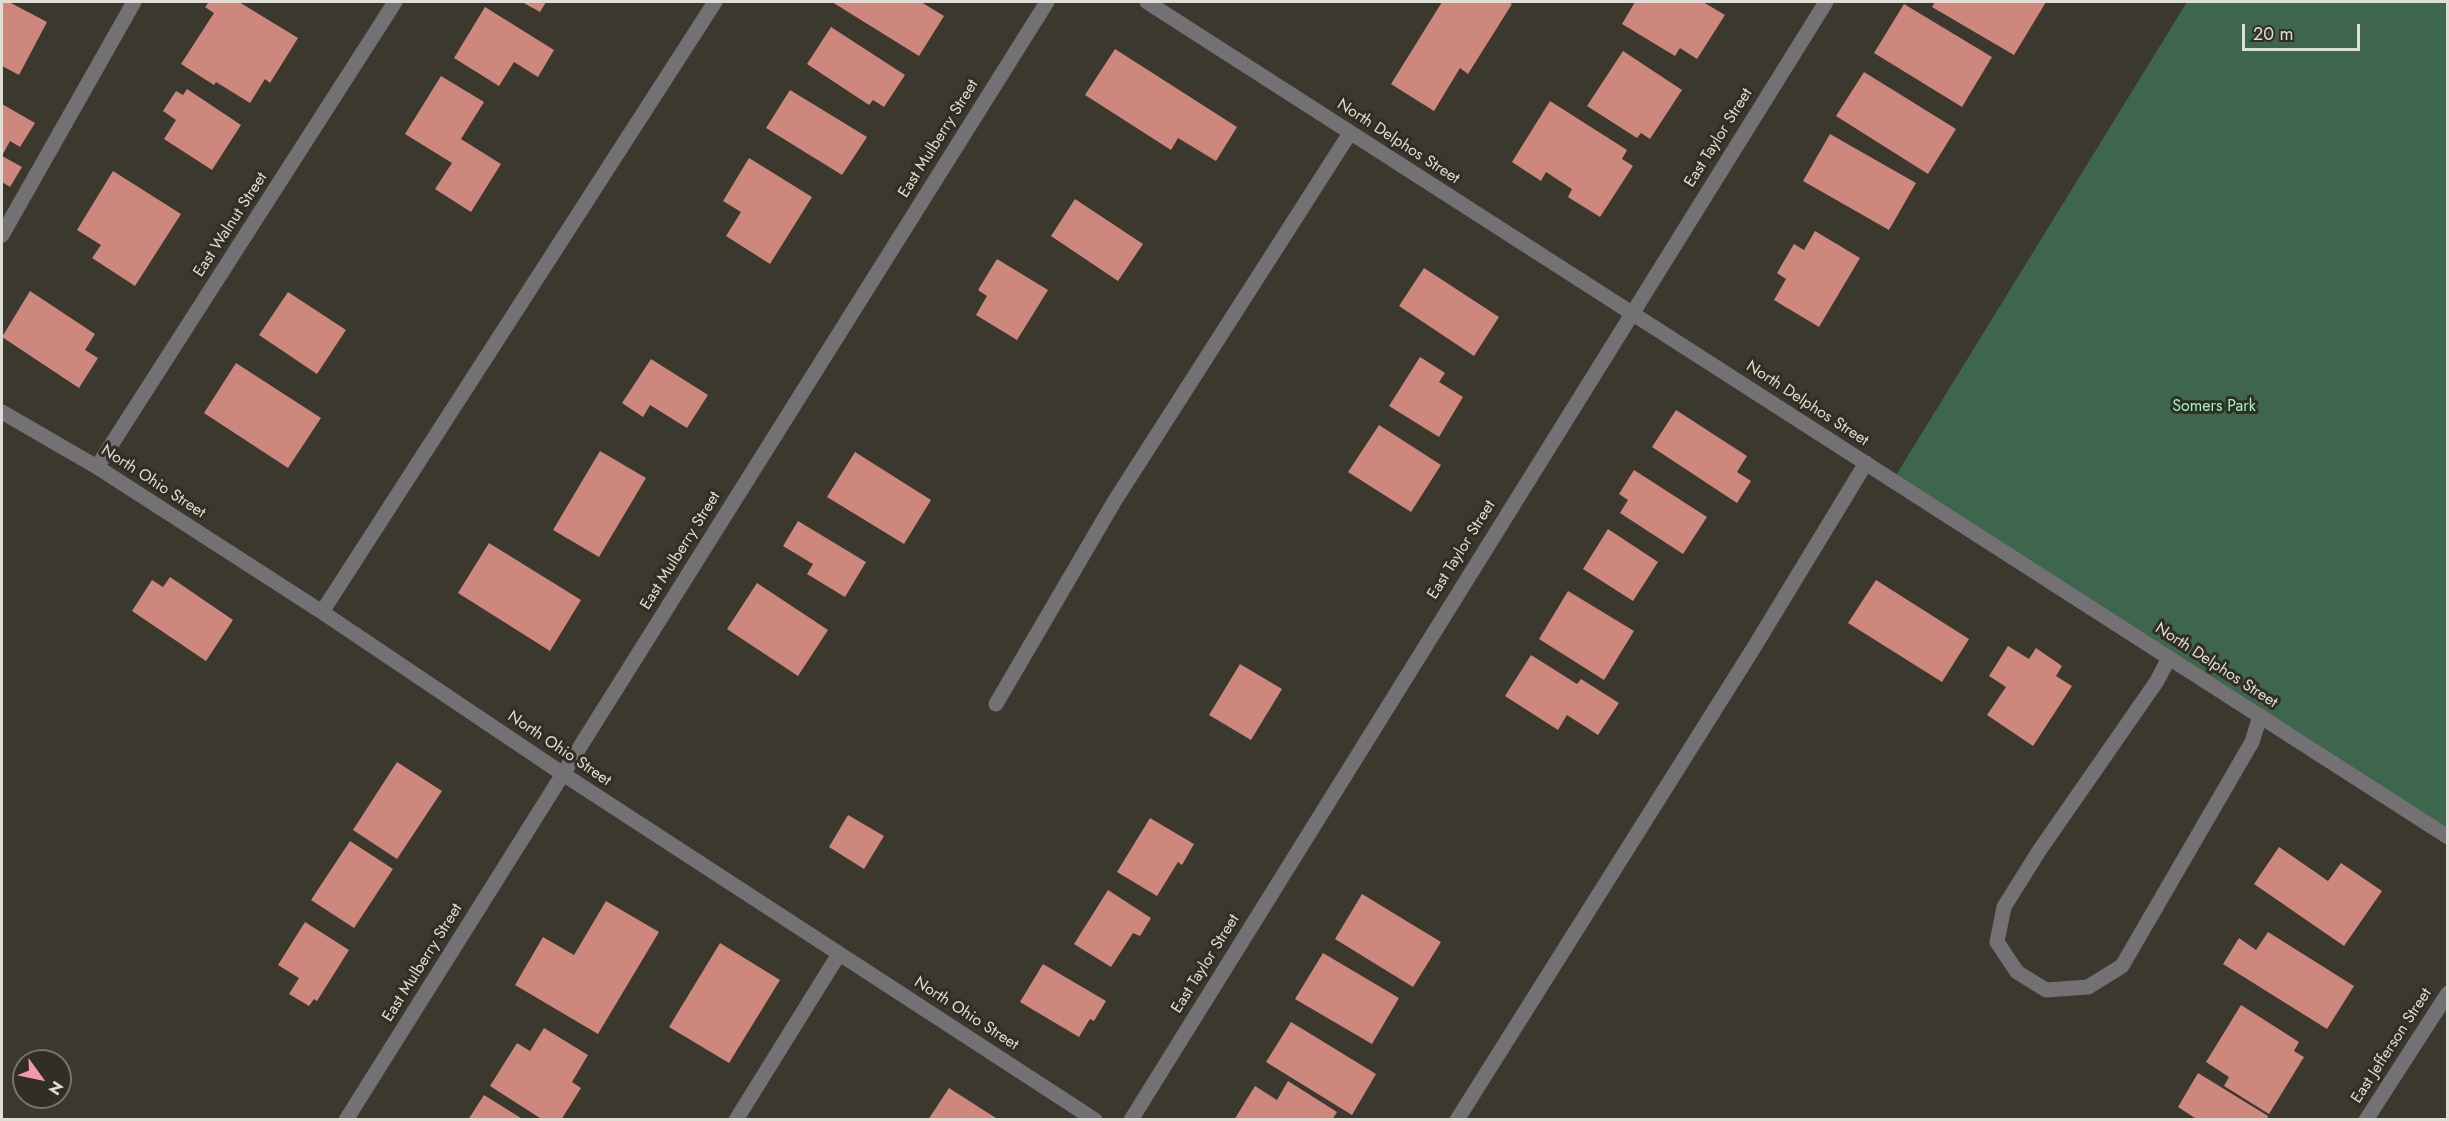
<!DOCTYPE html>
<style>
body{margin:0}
#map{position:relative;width:2449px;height:1121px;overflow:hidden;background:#3b382d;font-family:Jost,sans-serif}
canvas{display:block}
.frame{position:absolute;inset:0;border:3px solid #deddd6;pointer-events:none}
.north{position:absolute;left:12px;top:1049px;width:60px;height:60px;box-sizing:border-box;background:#312e23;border:2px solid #76746b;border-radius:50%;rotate:123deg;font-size:16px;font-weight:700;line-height:24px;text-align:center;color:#deddd6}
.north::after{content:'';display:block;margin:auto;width:21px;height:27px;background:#f29aac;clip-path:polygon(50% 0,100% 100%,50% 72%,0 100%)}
.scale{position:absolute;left:2242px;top:24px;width:118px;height:27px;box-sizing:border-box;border:3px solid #deddd6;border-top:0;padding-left:8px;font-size:18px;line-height:21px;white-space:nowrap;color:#deddd6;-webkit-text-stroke:4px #312e23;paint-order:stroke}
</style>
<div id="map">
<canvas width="2449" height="1121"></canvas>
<div class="frame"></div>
<div class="north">N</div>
<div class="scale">20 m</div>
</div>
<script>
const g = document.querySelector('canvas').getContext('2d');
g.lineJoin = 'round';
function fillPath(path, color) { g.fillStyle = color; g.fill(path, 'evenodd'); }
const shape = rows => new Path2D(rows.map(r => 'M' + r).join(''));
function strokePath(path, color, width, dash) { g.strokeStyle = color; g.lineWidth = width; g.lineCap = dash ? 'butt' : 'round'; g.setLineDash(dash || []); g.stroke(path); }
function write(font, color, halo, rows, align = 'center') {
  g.font = font + ' Jost,sans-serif'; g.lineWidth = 6; g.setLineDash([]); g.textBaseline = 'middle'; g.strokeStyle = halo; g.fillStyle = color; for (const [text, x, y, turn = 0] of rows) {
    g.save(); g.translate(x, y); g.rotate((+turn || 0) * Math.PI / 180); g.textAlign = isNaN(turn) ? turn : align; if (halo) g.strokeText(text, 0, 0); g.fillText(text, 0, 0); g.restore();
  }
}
const green = shape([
 [2187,2,2447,2,2447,837,1893,480]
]);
const building = shape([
 [2,2,9,2,47,22,19,75,2,66],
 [209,2,239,2,298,38,270,83,265,79,250,103,216,82,214,85,181,64,214,13,205,7],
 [522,2,546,2,540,12],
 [832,2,921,2,944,16,919,56],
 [1442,2,1508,2,1512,4,1468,74,1460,68,1434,111,1391,84],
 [1635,2,1703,2,1725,15,1697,59,1680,48,1675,56,1622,24],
 [1935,2,2046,2,2014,55,1932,7],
 [1904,4,1992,57,1962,107,1874,53],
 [485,7,554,50,538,77,514,62,499,86,454,58],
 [831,27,905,75,884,107,873,100,869,105,807,64],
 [1115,49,1237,127,1216,161,1178,138,1171,150,1085,95],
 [1623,51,1682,90,1650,139,1641,133,1637,138,1587,106],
 [1864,72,1956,129,1928,174,1836,116],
 [441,76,484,102,461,139,501,164,471,212,435,189,452,163,405,134],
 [187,89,241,125,212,170,164,139,176,120,163,111,176,91,183,95],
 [790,90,867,137,842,175,766,128],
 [1550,101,1627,150,1622,159,1633,166,1600,217,1568,197,1572,189,1546,172,1541,181,1512,162],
 [2,104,35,123,20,147,10,141,2,156,22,167,10,187,2,182],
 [1830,134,1916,183,1889,230,1803,181],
 [749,158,812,197,770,264,726,236,741,212,723,201],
 [113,171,181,214,135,286,92,258,101,245,77,230],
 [1075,199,1143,244,1118,281,1051,236],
 [1815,231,1860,258,1819,327,1774,300,1786,279,1777,273,1794,244,1804,250],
 [997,259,1048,290,1017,340,976,315,987,296,978,290],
 [1424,268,1499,317,1474,356,1399,306],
 [30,291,95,334,85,350,98,358,79,388,2,337],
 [288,292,346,330,317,374,259,335],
 [1420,357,1445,373,1439,382,1463,397,1439,437,1389,406],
 [651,359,708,395,687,428,650,405,643,417,622,403],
 [236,363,321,418,288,468,204,413],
 [1676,410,1747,456,1737,472,1751,481,1737,503,1652,447],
 [1379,425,1441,465,1411,512,1348,472],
 [600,451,646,478,599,557,553,530],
 [855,452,931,500,904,544,827,497],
 [1634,470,1707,517,1683,554,1620,513,1628,500,1619,494],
 [798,521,866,562,845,597,807,574,813,564,783,546],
 [1608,529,1658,562,1633,601,1583,569],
 [489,543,581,600,550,651,458,593],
 [170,577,233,620,206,661,132,611,152,580,163,587],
 [1876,580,1969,639,1942,682,1848,623],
 [757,583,828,630,798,676,727,629],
 [1568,591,1634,631,1604,680,1539,639],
 [2008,646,2029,659,2036,648,2062,666,2056,676,2072,686,2033,746,1987,715,2006,687,1989,676],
 [1531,655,1577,684,1581,679,1619,703,1598,735,1567,715,1558,730,1505,696],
 [1240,664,1282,689,1251,740,1209,715],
 [397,762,442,791,397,859,353,830],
 [848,815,884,836,864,869,829,847],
 [1150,818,1194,844,1182,865,1178,862,1157,896,1117,872],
 [350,841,393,869,354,928,311,900],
 [2279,847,2328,881,2341,863,2382,891,2344,946,2254,884],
 [1108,890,1151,918,1140,936,1133,933,1111,967,1074,944],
 [1362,894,1441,942,1413,987,1335,939],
 [606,901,659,932,598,1034,515,985,543,937,574,955],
 [305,922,349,950,317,1001,314,999,309,1006,289,994,299,978,278,965],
 [2268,932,2354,986,2327,1029,2223,964,2239,938,2256,950],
 [720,943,780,980,729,1063,669,1027],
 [1323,953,1399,998,1372,1044,1295,999],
 [1043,964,1106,1001,1094,1021,1090,1019,1079,1037,1020,1002],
 [2241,1005,2299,1042,2294,1051,2304,1057,2269,1114,2224,1086,2229,1077,2206,1062],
 [1291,1022,1376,1074,1352,1115,1266,1062],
 [544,1028,588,1055,572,1082,581,1088,561,1120,543,1120,490,1086,517,1043,530,1051],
 [2198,1073,2268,1116,2267,1120,2198,1120,2178,1107],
 [1288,1081,1337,1112,1332,1120,1234,1120,1255,1086,1277,1100],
 [949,1088,999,1120,928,1120],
 [484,1095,524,1120,468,1120]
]);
const minor = shape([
 [1147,2,2448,837],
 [2,235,134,2],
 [2,412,97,467,322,612,563,774,1095,1120],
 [97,467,395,2],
 [322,612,715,2],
 [2169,658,2157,681,2039,851,2004,907,1997,942,2017,972,2046,990,2088,987,2122,966,2252,742,2260,716],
 [996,704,1114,502,1350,133],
 [346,1120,1047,2],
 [736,1120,839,954],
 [1131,1120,1826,2],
 [1457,1120,1753,649,1866,463],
 [2366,1120,2448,993]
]);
const streetNames = [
 ["East Taylor Street",1719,138,-58],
 ["East Mulberry Street",939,139,-58],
 ["North Delphos Street",1398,142,33],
 ["East Walnut Street",231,225,-57],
 ["North Delphos Street",1807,404,33],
 ["North Ohio Street",153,482,33],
 ["East Taylor Street",1462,550,-58],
 ["East Mulberry Street",681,551,-58],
 ["North Delphos Street",2216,666,33],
 ["North Ohio Street",559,749,34],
 ["East Mulberry Street",423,963,-58],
 ["East Taylor Street",1206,964,-58],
 ["North Ohio Street",966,1014,33],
 ["East Jefferson Street",2392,1046,-57]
];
const parkNames = [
 ["Somers Park",2214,407]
];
fillPath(green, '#3e664d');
fillPath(building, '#ce877d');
strokePath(minor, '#747175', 15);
write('16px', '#deddd6', '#312e23', streetNames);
write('16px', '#9cf7bd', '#312e23', parkNames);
</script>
